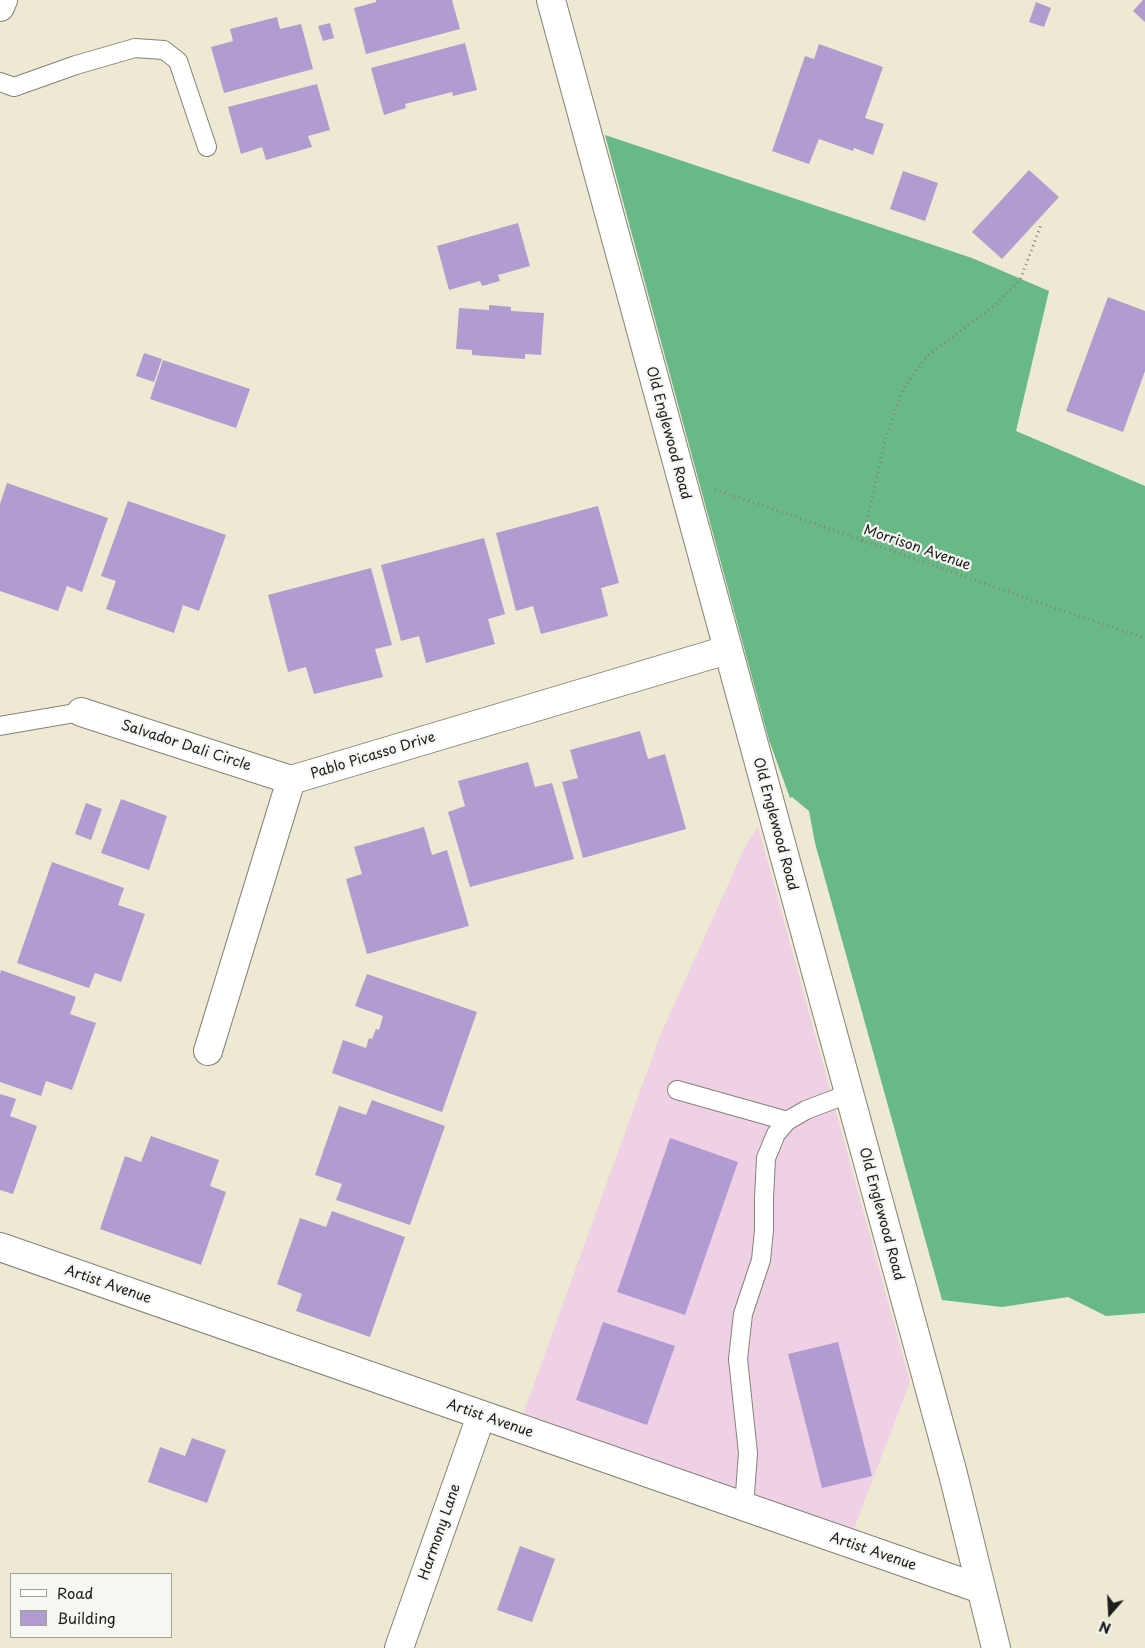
<!DOCTYPE html>
<style>
body{margin:0}
#map{position:relative;width:1145px;height:1648px;overflow:hidden;background:#ede9d3;font-family:"Playpen Sans",sans-serif}
canvas{display:block}
.legend{position:absolute;left:10px;top:1573px;width:162px;height:65px;box-sizing:border-box;background:#f6f6f2;border:1px solid #9f9f9c;margin:0;padding:6px 9px;list-style:none;font-size:15px;color:#1c1c1c}
.legend li{display:flex;align-items:center;gap:10px;height:25px}
.legend b{width:25px;border:1px solid #9f9f9c}
.north{position:absolute;left:1085px;top:1588px;width:50px;height:50px;-webkit-text-stroke:4px #f6f6f2;paint-order:stroke;rotate:199deg;font-size:14px;font-weight:700;line-height:20px;text-align:center;color:#1c1c1c}
.north::after{content:'';display:block;margin:auto;width:18px;height:22px;background:#1c1c1c;clip-path:polygon(50% 0,100% 100%,50% 72%,0 100%)}
</style>
<div id="map">
<canvas width="1145" height="1648"></canvas>
<ul class="legend">
<li><b style="height:6px;background:#fff"></b>Road</li>
<li><b style="height:14px;background:#b09cd0"></b>Building</li>
</ul>
<div class="north">N</div>
</div>
<script>
const g = document.querySelector('canvas').getContext('2d');
g.lineJoin = 'round';
function fillPath(path, color) { g.fillStyle = color; g.fill(path, 'evenodd'); }
const shape = rows => new Path2D(rows.map(r => 'M' + r).join(''));
function strokePath(path, color, width, dash) { g.strokeStyle = color; g.lineWidth = width; g.lineCap = dash ? 'butt' : 'round'; g.setLineDash(dash || []); g.stroke(path); }
function write(font, color, halo, rows, align = 'center') {
  g.font = font + ' "Playpen Sans",sans-serif'; g.lineWidth = 4.5; g.setLineDash([]); g.textBaseline = 'middle'; g.strokeStyle = halo; g.fillStyle = color; for (const [text, x, y, turn = 0] of rows) {
    g.save(); g.translate(x, y); g.rotate((+turn || 0) * Math.PI / 180); g.textAlign = isNaN(turn) ? turn : align; if (halo) g.strokeText(text, 0, 0); g.fillText(text, 0, 0); g.restore();
  }
}
const built = shape([
 [758,826,910,1382,850,1539,521,1420,660,1036,744,849]
]);
const forest = shape([
 [605,135,972,258,1049,291,1016,431,1145,486,1145,1313,1106,1316,1068,1297,1002,1307,942,1300,815,843,809,811,792,797,790,798,769,740]
]);
const building = shape([
 [376,0,452,0,460,29,366,54,354,8,376,2],
 [1143,0,1145,0,1145,22,1133,11],
 [1036,2,1051,8,1044,27,1029,22],
 [277,17,280,29,301,24,313,69,224,93,211,47,233,41,230,29],
 [330,23,334,38,323,41,318,26],
 [465,43,477,90,453,96,452,92,405,104,406,108,384,115,371,68],
 [819,44,883,67,865,118,884,124,873,155,854,148,853,151,819,139,809,164,772,151,805,56,814,59],
 [317,84,330,130,308,136,312,147,266,160,262,147,241,154,228,107],
 [1029,170,1059,197,1002,259,972,232],
 [903,171,938,183,925,221,890,209],
 [518,223,530,266,498,275,500,281,482,286,480,281,449,290,437,246],
 [1108,297,1145,311,1145,371,1123,432,1066,411],
 [489,305,511,307,511,311,544,313,541,355,525,354,525,359,472,355,472,350,456,349,459,308,489,310],
 [144,353,162,359,154,382,136,376],
 [163,360,250,389,236,428,150,399],
 [7,483,108,518,82,592,67,586,58,611,0,591,0,504],
 [128,501,226,535,199,611,183,605,174,633,106,609,116,581,101,576],
 [598,506,619,583,601,588,608,616,541,634,533,606,516,611,496,533],
 [484,538,505,614,488,619,495,644,426,663,419,636,401,641,381,565],
 [371,568,392,645,375,649,383,677,314,694,306,667,288,672,268,595],
 [640,731,648,759,665,754,686,829,583,858,562,782,578,778,570,750],
 [528,762,535,787,552,783,574,859,470,887,448,812,465,806,458,781],
 [121,799,167,816,149,870,101,853],
 [86,803,102,809,91,840,75,834],
 [424,827,432,855,447,850,469,926,367,954,346,879,362,874,354,847],
 [52,862,124,888,118,905,145,914,121,982,95,973,89,988,17,963],
 [1,970,76,997,70,1014,96,1023,72,1090,46,1081,41,1096,0,1082,0,974],
 [367,974,477,1012,442,1112,332,1073,343,1040,366,1048,369,1038,372,1039,376,1029,379,1030,383,1016,355,1006],
 [0,1094,16,1099,10,1116,37,1126,13,1194,0,1190],
 [372,1100,445,1126,410,1225,336,1200,342,1184,315,1175,339,1106,366,1115],
 [151,1136,219,1160,210,1186,226,1192,201,1265,100,1229,125,1156,141,1162],
 [670,1138,738,1162,685,1315,617,1292],
 [332,1211,405,1237,370,1337,296,1311,302,1294,277,1284,300,1218,326,1227],
 [603,1322,675,1346,647,1425,576,1400],
 [838,1342,872,1476,822,1488,788,1354],
 [192,1438,226,1450,207,1503,148,1482,160,1447,185,1456],
 [520,1546,555,1559,532,1622,497,1610]
]);
const path = shape([
 [715,490,779,511,1040,603,1145,638],
 [862,541,886,437,903,389,927,356,996,304,1020,280,1041,225]
]);
const service = shape([
 [0,82,14,87,76,65,135,48,164,50,178,61,207,147],
 [0,726,81,712],
 [677,1090,787,1121],
 [744,1507,748,1453,738,1359,743,1314,761,1260,764,1230,764,1198,766,1158,776,1134,787,1121,806,1110,848,1094]
]);
const minor = shape([
 [0,7,3,0],
 [81,712,291,780],
 [208,1051,291,780,727,650],
 [0,1247,981,1589],
 [399,1648,481,1416]
]);
const tertiary = shape([
 [551,0,953,1474,996,1648]
]);
const streetNames = [
 ["Old Englewood Road",668,433,75],
 ["Morrison Avenue",917,548,19],
 ["Salvador Dali Circle",186,746,18],
 ["Pablo Picasso Drive",373,756,-17],
 ["Old Englewood Road",775,824,75],
 ["Old Englewood Road",881,1214,75],
 ["Artist Avenue",108,1285,19],
 ["Artist Avenue",490,1419,19],
 ["Harmony Lane",440,1532,-71],
 ["Artist Avenue",873,1552,19]
];
fillPath(built, '#f0d0e4');
fillPath(forest, '#68b985');
fillPath(building, '#b09cd0');
strokePath(service, '#848278', 20);
strokePath(minor, '#848278', 30);
strokePath(tertiary, '#848278', 30);
strokePath(path, '#848278', 3, [1, 4]);
strokePath(service, '#fff', 18);
strokePath(minor, '#fff', 28);
strokePath(tertiary, '#fff', 28);
write('14px', '#1c1c1c', '#f6f6f2', streetNames);
</script>
